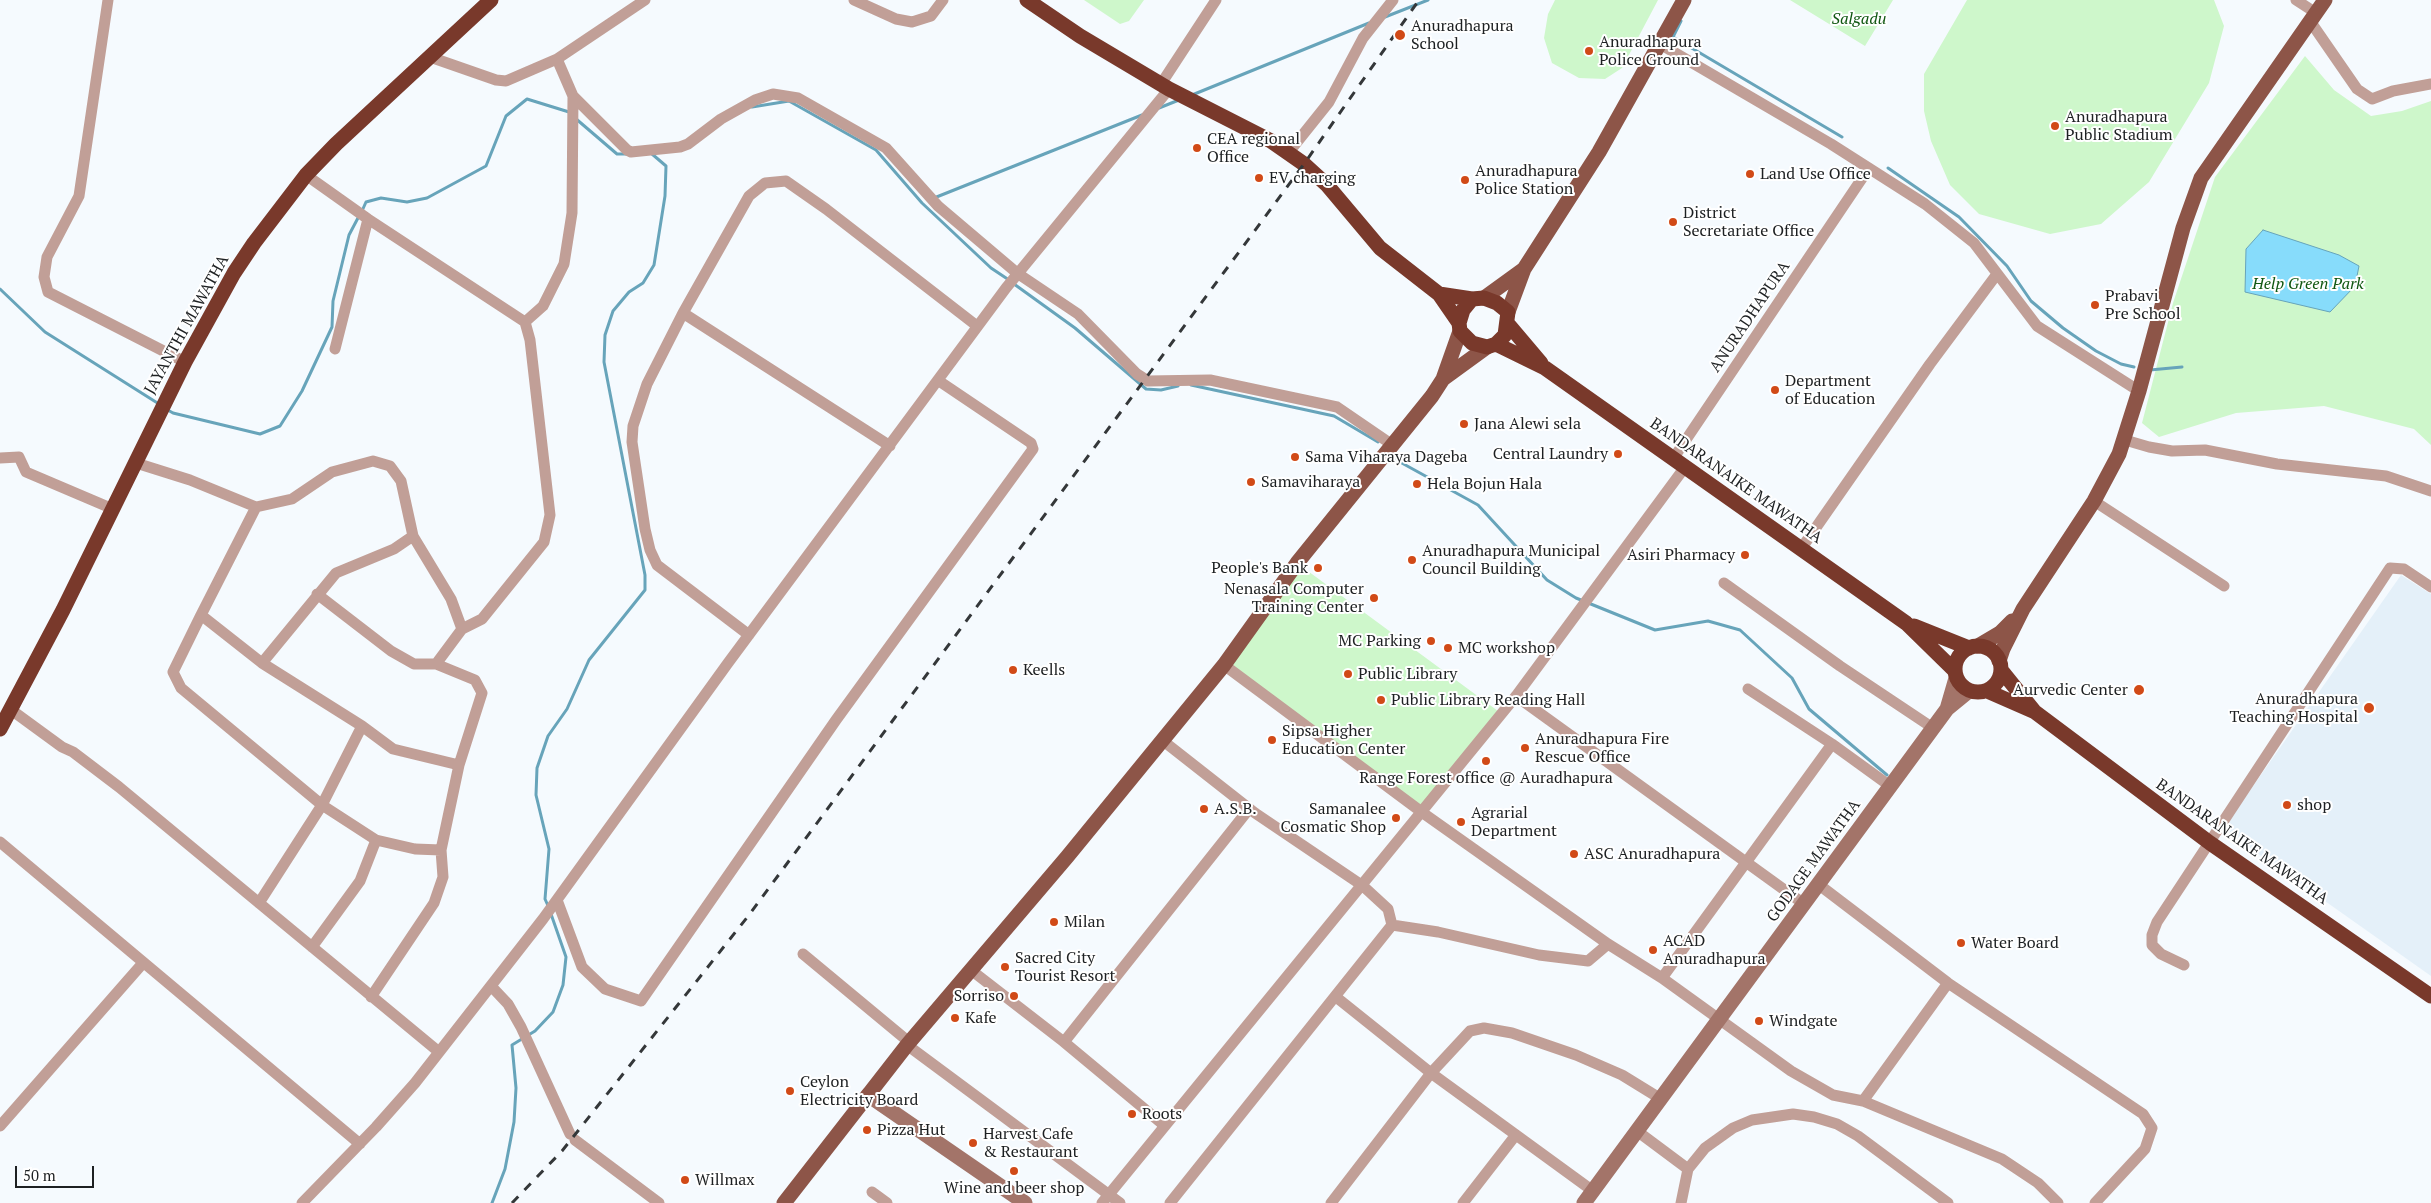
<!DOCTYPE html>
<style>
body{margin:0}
#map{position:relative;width:2431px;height:1203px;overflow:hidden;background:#f5fafe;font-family:"PT Serif",serif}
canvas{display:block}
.scale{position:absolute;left:15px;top:1166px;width:79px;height:22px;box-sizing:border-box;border:2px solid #1d2022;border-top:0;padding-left:6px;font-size:15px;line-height:18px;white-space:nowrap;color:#1d2022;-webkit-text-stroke:4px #fff;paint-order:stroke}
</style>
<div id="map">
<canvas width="2431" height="1203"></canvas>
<div class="scale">50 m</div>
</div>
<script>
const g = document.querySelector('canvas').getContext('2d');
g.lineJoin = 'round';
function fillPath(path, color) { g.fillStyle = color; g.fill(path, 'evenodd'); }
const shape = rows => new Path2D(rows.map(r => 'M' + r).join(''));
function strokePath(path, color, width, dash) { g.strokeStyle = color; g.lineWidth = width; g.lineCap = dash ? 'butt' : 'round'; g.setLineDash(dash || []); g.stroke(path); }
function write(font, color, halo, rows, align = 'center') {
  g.font = font + ' "PT Serif",serif'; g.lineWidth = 4; g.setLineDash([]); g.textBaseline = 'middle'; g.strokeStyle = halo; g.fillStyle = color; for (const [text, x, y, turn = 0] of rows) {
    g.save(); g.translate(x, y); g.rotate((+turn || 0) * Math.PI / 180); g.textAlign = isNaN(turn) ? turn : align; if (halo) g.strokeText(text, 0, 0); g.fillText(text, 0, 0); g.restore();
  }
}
const built = shape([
 [2401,575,2431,594,2431,976,2223,829]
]);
const green = shape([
 [1084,0,1144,0,1129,21,1120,24],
 [1555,0,1658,0,1622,68,1605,79,1579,78,1552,63,1544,38,1548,14],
 [1790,0,1893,0,1865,46],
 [1967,0,2214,0,2224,26,2209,83,2149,182,2101,224,2050,234,1979,214,1950,185,1931,141,1924,111,1924,74],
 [2305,56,2334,90,2371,116,2402,111,2431,101,2431,445,2414,429,2324,406,2236,413,2159,437,2142,423,2173,303,2215,177],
 [1297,563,1502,714,1423,813,1224,665]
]);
const water = shape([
 [2263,230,2339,255,2359,266,2355,286,2330,312,2245,292,2246,249,2263,230]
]);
const stream = shape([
 [1385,17,1428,0],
 [1681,21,1673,37,1842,137],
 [1192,95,1369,23],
 [752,107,789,101,876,150,922,203,991,268,1009,280],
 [1159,108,1179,100],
 [575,118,617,154,626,154],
 [1888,168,1959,217,2007,266,2031,301,2063,328,2096,351,2121,364,2134,367],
 [934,198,1142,115],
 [362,211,366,202,381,198,407,202,427,198,486,166,506,116,527,99,569,112],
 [1014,284,1075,328,1146,389,1161,390,1178,386],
 [0,289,45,332,159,404],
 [2150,370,2182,367],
 [1191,385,1334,416,1378,442],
 [166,409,173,413,260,434,280,426,302,391,332,327,333,301,349,235,359,216],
 [1393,456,1400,462,1478,505,1547,580,1576,598,1655,630,1708,621,1740,630,1792,678,1809,709,1887,775],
 [549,908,545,899,549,849,536,795,537,768,548,736,567,709,589,660,645,590,645,575,604,362,605,335,613,311,629,292,643,283,654,265,665,196,666,166,652,154],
 [492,1203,505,1169,514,1122,516,1088,512,1045,535,1031,553,1012,563,985,566,957,551,914]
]);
const street = shape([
 [108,0,79,196,47,257,44,277,48,292,185,362],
 [854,0,896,19,912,22,931,16,943,0],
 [2296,0,2316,13],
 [2310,21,2357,89,2372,99,2393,91,2431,84],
 [1660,44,1831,144,1925,204,1974,243,2037,326,2139,391],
 [430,57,496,80,506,81,557,59,645,0],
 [1161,84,1216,0],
 [573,96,627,150,631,152,680,147,688,144,721,119,755,100,773,94,798,98,886,148,938,206,1017,273,1078,314,1137,374,1148,381,1210,380,1337,407,1394,446],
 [1289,152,1329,102,1363,38,1393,0],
 [306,175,368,219,525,322,543,306,564,264,572,213,573,96,557,59],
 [683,313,890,446],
 [335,349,368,219],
 [2125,440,2149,447,2172,451,2205,450,2277,464,2386,476,2431,491],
 [0,458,19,457,26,472,113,509],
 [1673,459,1869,168],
 [136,463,190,480,256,507,292,499,332,472,373,461,390,466,401,481,413,536,451,599,462,629],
 [2094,501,2224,586],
 [256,507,201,615,262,663,362,726,393,749,459,765],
 [1801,549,1930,364,1997,274],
 [1724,583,1840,666,1933,728],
 [317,594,391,651,414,664,436,664],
 [201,615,173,672,181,688,322,805,376,840,415,849,441,850],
 [749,635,657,565,650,550,645,529,632,442,633,426,647,384,683,313,749,196,765,183,786,181,826,209,977,326],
 [262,663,336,573,394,549,413,536],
 [1224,665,1423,813,1608,944,1662,978,1791,1071,1833,1095,1863,1101,2002,1159,2038,1183,2058,1203],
 [1748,689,1832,744,1890,786],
 [1516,696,1804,904],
 [10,709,62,747,73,752,119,787,439,1052],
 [1162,740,1255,813,1363,886,1388,909,1392,925,1170,1203],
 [0,842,360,1144],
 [1818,884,1948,983,2143,1114,2152,1128,2145,1149,2095,1203],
 [557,900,582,967,605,989,641,1001,836,720,1033,449,1031,443,939,381],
 [259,903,322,805,362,726],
 [1392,925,1438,932,1539,955,1588,961,1608,944],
 [312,947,360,881,376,840],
 [803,954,909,1042],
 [2184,965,2161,954,2152,945,2152,935,2157,922,2390,568,2404,569,2431,587],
 [971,970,1064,1042,1165,1126],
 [1662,978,1832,744],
 [491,986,508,1004,521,1027,570,1134],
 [371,997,434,903,443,877,441,850,459,765,482,693,475,680,436,664,462,629,482,619,544,542,550,515,530,340,525,322],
 [1336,997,1431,1073,1593,1191],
 [1064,1042,1249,809],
 [907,1045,1120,1203],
 [1863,1101,1948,983],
 [0,1126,143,963],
 [1637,1131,1688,1169],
 [575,1140,659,1203],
 [872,1192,887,1203],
 [302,1203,376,1127,415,1083,543,919,728,663,1006,288,1169,89],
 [1102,1203,1516,696,1685,467],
 [1331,1203,1431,1073,1470,1031,1484,1028,1512,1033,1576,1055,1622,1075,1661,1099],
 [1463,1203,1515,1136],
 [1681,1203,1688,1169,1705,1148,1733,1128,1752,1120,1793,1114,1814,1117,1837,1124,1858,1136,1948,1203]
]);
const secondary = shape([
 [1947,709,1956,678],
 [868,1095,1025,1203],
 [1584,1203,1947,709,1969,691]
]);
const primary = shape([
 [1484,298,1524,269],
 [1508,312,1524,269,1599,152,1684,0],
 [1443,379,1487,347],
 [1978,646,2000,633,2012,621],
 [1999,661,2003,649,2023,609,2094,501,2119,454,2139,391,2183,228,2201,178,2325,0],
 [784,1203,907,1045,1067,857,1224,665,1297,563,1432,396,1443,379,1460,331]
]);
const highway = shape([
 [1027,0,1080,36,1169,89,1271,141,1304,164,1327,185,1380,248,1439,294,1459,323],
 [1439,294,1472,299],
 [1484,298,1497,303,1508,312,1505,335,1496,344,1487,347,1472,343,1460,331,1459,323,1463,310,1472,299,1484,298],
 [1508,324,1541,363],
 [1496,344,1545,368,1906,623,1954,670],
 [1914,626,1969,648],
 '1955 669a23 23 0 1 1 46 0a23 23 0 1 1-46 0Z',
 [2001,670,2034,711],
 [1987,691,2035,712,2210,843,2431,996],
 [0,729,63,610,185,362,234,273,254,243,306,175,336,144,491,0]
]);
const rail = shape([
 [512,1203,562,1151,749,915,1304,164,1419,0]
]);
const markers = [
 [1400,35,6,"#d14a17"],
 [1589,51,5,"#d14a17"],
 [2055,126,5,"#d14a17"],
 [1197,148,5,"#d14a17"],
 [1750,174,5,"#d14a17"],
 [1259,178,5,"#d14a17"],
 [1465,180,5,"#d14a17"],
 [1673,222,5,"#d14a17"],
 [2095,305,5,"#d14a17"],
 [1775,390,5,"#d14a17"],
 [1464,424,5,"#d14a17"],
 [1618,454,5,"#d14a17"],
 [1295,457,5,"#d14a17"],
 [1251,482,5,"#d14a17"],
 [1417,484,5,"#d14a17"],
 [1745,555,5,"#d14a17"],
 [1412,560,5,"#d14a17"],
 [1318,568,5,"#d14a17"],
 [1374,598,5,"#d14a17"],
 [1431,641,5,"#d14a17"],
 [1448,648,5,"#d14a17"],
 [1013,670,5,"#d14a17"],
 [1348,674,5,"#d14a17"],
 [2139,690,6,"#d14a17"],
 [1381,700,5,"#d14a17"],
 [2369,708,6,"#d14a17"],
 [1272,740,5,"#d14a17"],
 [1525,748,5,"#d14a17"],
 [1486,761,5,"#d14a17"],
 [2287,805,5,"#d14a17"],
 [1204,809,5,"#d14a17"],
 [1396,818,5,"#d14a17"],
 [1461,822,5,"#d14a17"],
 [1574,854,5,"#d14a17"],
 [1054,922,5,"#d14a17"],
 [1961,943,5,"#d14a17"],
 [1653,950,5,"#d14a17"],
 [1005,967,5,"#d14a17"],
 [1014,996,5,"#d14a17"],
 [955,1018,5,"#d14a17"],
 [1759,1021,5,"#d14a17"],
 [790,1091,5,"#d14a17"],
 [1132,1114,5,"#d14a17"],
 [867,1130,5,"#d14a17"],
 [973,1143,5,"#d14a17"],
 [1014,1171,5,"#d14a17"],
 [685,1180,5,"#d14a17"]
];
const parkNames = [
 ["Salgadu",1859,19],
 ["Help Green Park",2308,284]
];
const poiNames = [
 ["Anuradhapura",1411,26],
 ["School",1411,44],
 ["Anuradhapura",1599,42],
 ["Police Ground",1599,60],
 ["Anuradhapura",2065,117],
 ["Public Stadium",2065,135],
 ["CEA regional",1207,139],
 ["Office",1207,157],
 ["Anuradhapura",1475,171],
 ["Police Station",1475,189],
 ["Land Use Office",1760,174],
 ["EV charging",1269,178],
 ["District",1683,213],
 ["Secretariate Office",1683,231],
 ["Prabavi",2105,296],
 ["Pre School",2105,314],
 ["Department",1785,381],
 ["of Education",1785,399],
 ["Jana Alewi sela",1474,424],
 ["Central Laundry",1608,454,"right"],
 ["Sama Viharaya Dageba",1305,457],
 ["Samaviharaya",1261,482],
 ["Hela Bojun Hala",1427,484],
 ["Anuradhapura Municipal",1422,551],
 ["Council Building",1422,569],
 ["Asiri Pharmacy",1735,555,"right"],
 ["People's Bank",1308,568,"right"],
 ["Nenasala Computer",1364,589,"right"],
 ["Training Center",1364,607,"right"],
 ["MC Parking",1421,641,"right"],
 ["MC workshop",1458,648],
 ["Keells",1023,670],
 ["Public Library",1358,674],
 ["Aurvedic Center",2128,690,"right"],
 ["Anuradhapura",2358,699,"right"],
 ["Teaching Hospital",2358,717,"right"],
 ["Public Library Reading Hall",1391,700],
 ["Sipsa Higher",1282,731],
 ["Education Center",1282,749],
 ["Anuradhapura Fire",1535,739],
 ["Rescue Office",1535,757],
 ["Range Forest office @ Auradhapura",1486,778,"center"],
 ["shop",2297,805],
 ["A.S.B.",1214,809],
 ["Samanalee",1386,809,"right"],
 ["Cosmatic Shop",1386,827,"right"],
 ["Agrarial",1471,813],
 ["Department",1471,831],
 ["ASC Anuradhapura",1584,854],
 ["Milan",1064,922],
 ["ACAD",1663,941],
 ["Anuradhapura",1663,959],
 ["Water Board",1971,943],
 ["Sacred City",1015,958],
 ["Tourist Resort",1015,976],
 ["Sorriso",1004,996,"right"],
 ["Kafe",965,1018],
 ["Windgate",1769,1021],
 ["Ceylon",800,1082],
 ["Electricity Board",800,1100],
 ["Roots",1142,1114],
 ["Pizza Hut",877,1130],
 ["Harvest Cafe",983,1134],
 ["& Restaurant",983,1152],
 ["Willmax",695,1180],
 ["Wine and beer shop",1014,1188,"center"]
];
const streetNames = [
 ["ANURADHAPURA",1750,317,-56],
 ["JAYANTHI MAWATHA",187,325,-61],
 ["BANDARANAIKE MAWATHA",1736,481,35],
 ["BANDARANAIKE MAWATHA",2242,842,35],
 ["GODAGE MAWATHA",1814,861,-54]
];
fillPath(built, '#e4f0f9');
fillPath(green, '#cef7cb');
fillPath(water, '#87dcfb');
strokePath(water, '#67a4ba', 1);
strokePath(stream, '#67a4ba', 3);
strokePath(street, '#c19f97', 11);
strokePath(secondary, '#a37469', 15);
strokePath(primary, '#8d5548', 15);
strokePath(highway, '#79392b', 15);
strokePath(rail, '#343739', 3, [9, 9]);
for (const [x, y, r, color] of markers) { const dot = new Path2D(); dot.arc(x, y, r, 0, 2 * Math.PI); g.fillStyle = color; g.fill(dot); strokePath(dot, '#fff', 2); }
write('italic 16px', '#105711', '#fff', parkNames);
write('16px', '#1d2022', '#fff', poiNames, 'left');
write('16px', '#1d2022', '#fff', streetNames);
</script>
